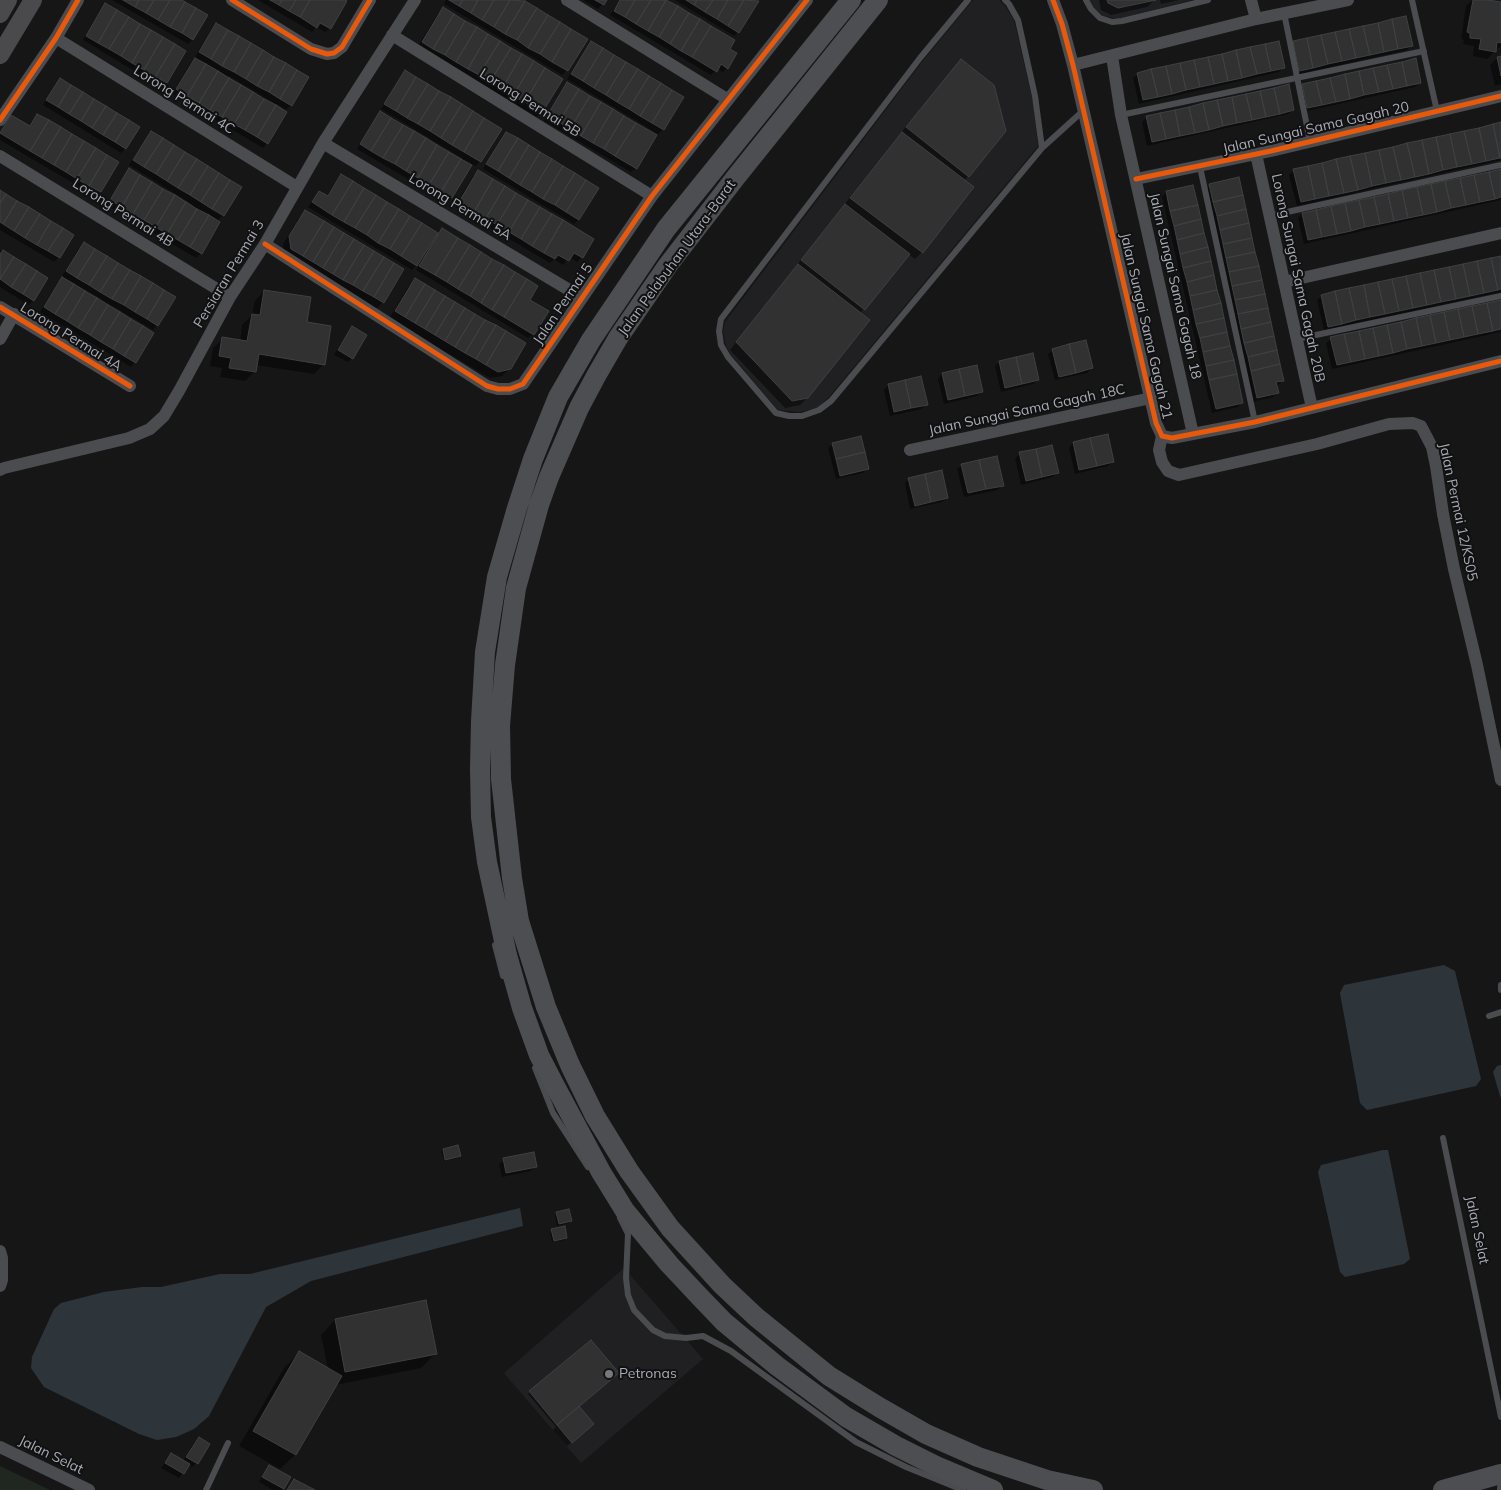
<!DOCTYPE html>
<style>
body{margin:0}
canvas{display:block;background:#161617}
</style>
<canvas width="1501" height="1490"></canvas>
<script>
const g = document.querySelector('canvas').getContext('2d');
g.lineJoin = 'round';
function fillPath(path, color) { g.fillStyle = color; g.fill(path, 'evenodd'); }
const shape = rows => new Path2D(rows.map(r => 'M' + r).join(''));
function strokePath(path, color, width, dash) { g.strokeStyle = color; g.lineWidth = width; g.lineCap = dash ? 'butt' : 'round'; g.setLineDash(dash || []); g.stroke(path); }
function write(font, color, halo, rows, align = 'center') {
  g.font = font + ' Mulish,sans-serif'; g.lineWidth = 4; g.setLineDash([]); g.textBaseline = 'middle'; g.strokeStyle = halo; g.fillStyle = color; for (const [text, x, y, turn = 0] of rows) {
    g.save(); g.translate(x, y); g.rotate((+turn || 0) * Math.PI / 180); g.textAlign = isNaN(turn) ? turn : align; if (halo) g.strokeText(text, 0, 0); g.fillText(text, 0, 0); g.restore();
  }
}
const built = shape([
 [973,0,999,0,1006,7,1014,20,1033,102,1038,146,828,398,817,408,801,412,778,410,731,355,726,346,723,331,725,322,922,62],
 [1090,0,1193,0,1118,19,1103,16,1093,7],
 [624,1268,703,1359,581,1463,504,1373]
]);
const green = shape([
 [0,1466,50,1490,0,1490]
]);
const water = shape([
 [1444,965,1455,971,1481,1079,1476,1086,1367,1110,1360,1103,1340,993,1344,985],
 [1501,1065,1501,1099,1493,1072,1497,1066],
 [1383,1150,1388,1150,1410,1259,1404,1264,1345,1277,1340,1272,1318,1172,1321,1165],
 [520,1208,523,1226,311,1281,266,1307,209,1416,194,1429,176,1437,157,1440,139,1434,44,1387,31,1368,32,1357,54,1309,61,1303,104,1292,142,1287,161,1287,220,1274,250,1274]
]);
const shadow = shape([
 [112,0,179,0,192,40,188,44],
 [258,0,342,0,330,28,325,32,316,27,312,32],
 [446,0,521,0,586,39,567,70,562,75,444,4],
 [583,0,606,0,598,9],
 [620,0,665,0,728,50,727,68,723,72,717,69,711,75,610,15],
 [675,0,755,0,757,1,738,32,734,36],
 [1099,0,1154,0,1147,7,1111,15,1101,10],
 [1160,0,1179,0,1161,4],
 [1472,0,1481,0,1501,3,1501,47,1499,47,1487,59,1473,56,1474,46,1463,44,1464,40,1461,39,1466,6],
 [106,5,166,82,161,87,83,40,101,9],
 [443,9,541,112,537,117,418,46,438,13],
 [216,25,291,105,286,110,229,76,228,78,267,143,263,148,172,94,190,64,196,58,195,57,212,29],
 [591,43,682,97,663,129,658,134,567,79,587,47],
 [1293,43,1411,45,1407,50,1295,75,1289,47],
 [1501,57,1501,84,1495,86,1490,65,1497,58],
 [961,60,1004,131,964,181,972,187,922,252,915,259,908,254,860,313,807,398,800,405,785,408,730,350,895,140],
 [1283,68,1279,72,1139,104,1133,78,1138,74],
 [405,72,500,129,480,162,475,166,472,164,451,198,447,202,357,149,376,117,380,112,461,160,462,158,381,109,401,76],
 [60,79,138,127,125,149,121,153,43,105,56,84],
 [1420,82,1415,87,1303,112,1298,89,1303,85],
 [567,84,636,168,631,172,544,121,563,88],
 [1293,110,1288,114,1147,146,1142,122,1147,117],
 [37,115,117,162,100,192,95,196,0,140,0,132,7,121,11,116,28,127],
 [1501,124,1501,160,1297,206,1289,175,1294,170],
 [151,133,240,187,223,215,217,221,201,253,196,258,106,205,125,174,129,170,192,207,193,205,129,165,147,137],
 [507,133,578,220,574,224,483,169,502,138],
 [1501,170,1501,200,1304,244,1298,218,1302,214],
 [478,172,582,257,577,262,569,257,563,265,554,259,550,263,455,207,473,176],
 [342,176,438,234,442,230,528,300,533,334,528,338,416,270,420,262,412,270,308,207,319,192,327,197,337,180],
 [1210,185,1283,381,1276,386,1277,393,1273,397,1252,402,1206,190],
 [0,192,72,235,59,257,54,262,0,230],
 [1166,192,1242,402,1238,407,1212,413,1162,197],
 [305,212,402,269,383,302,375,310,284,256,283,244,298,219],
 [84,244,157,325,153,330,79,286,78,288,135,362,131,367,40,312,58,283,64,277,62,276,79,248],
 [0,250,47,278,33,300,29,305,0,287],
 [1501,257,1501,292,1324,330,1317,300,1322,296],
 [415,280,510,368,502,376,490,378,389,319,408,287],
 [264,291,305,323,324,364,314,374,256,365,255,371,245,381,220,377,222,368,210,366,213,348,223,339,240,341,242,325,252,315,255,301],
 [1501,301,1501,332,1332,369,1326,343,1331,339],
 [352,328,352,358,348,362,334,355,348,332],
 [1053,350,1092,368,1087,373,1055,380,1048,354],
 [999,362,1038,380,1033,384,1001,392,995,366],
 [976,367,982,392,977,396,944,404,938,379,942,374],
 [888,385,926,404,922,409,890,416,884,390],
 [1107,435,1113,462,1108,466,1075,474,1069,448,1073,443],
 [833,444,867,469,863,473,836,479,828,448],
 [1020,454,1057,473,1053,477,1021,485,1015,458],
 [962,465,1002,485,998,490,964,497,957,469],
 [909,479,947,498,942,502,910,509,905,483],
 [443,1150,460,1156,458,1158,444,1161,441,1152],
 [504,1160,535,1166,531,1171,502,1177,499,1164],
 [557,1213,571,1221,569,1223,557,1226,555,1215],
 [552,1230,566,1238,564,1240,552,1242,550,1232],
 [335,1320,436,1353,421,1368,335,1385,295,1455,280,1469,239,1446,284,1368,299,1353,328,1369,321,1335],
 [591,1341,578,1406,588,1429,567,1446,553,1430,556,1427,528,1394],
 [199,1438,197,1463,192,1467,189,1465,179,1478,161,1468,171,1454,183,1461,194,1443],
 [270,1466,290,1477,282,1490,273,1490,259,1482,265,1471]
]);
const building = shape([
 [123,0,139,0,135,7,123,0],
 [139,0,154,0,146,13,135,7,139,0],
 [154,0,170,0,158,20,146,13,154,0],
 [170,0,182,0,185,2,170,27,158,20,170,0],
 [270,0,282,0,279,5,270,0],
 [282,0,296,0,289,11,279,5,282,0],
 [296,0,310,0,300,17,289,11,296,0],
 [310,0,344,0,347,1,331,29,320,23,317,28,300,17,310,0],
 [449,0,463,0,459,6,449,0],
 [463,0,478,0,471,13,459,6,463,0],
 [478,0,494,0,482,20,471,13,478,0],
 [494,0,510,0,494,27,482,20,494,0],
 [510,0,525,1,505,34,494,27,510,0],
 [595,0,607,0,604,5,595,0],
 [620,0,635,0,625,17,614,11,620,0],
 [635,0,651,0,636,24,625,17,635,0],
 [651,0,666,0,648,31,636,24,651,0],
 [666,0,678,6,659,37,648,31,666,0],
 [686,0,697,0,694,5,686,0],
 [697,0,713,0,705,12,694,5,697,0],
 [713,0,728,0,717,19,705,12,713,0],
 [728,0,744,0,728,26,717,19,728,0],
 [744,0,759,1,739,33,728,26,744,0],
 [1107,0,1156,0,1118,8,1108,3,1107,0],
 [1473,0,1488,0,1501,2,1501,43,1497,42,1496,52,1479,49,1481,39,1470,38,1470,33,1467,32,1473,0],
 [525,1,537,8,517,40,505,34,525,1],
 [185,2,196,8,182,33,170,27,185,2],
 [105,3,117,10,98,43,86,36,105,3],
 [678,6,689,13,670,44,659,37,678,6],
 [443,7,454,14,433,49,422,42,443,7],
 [196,8,208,15,193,40,182,33,196,8],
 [537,8,548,15,528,48,517,40,537,8],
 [117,10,129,17,109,49,98,43,117,10],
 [689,13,700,19,681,51,670,44,689,13],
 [454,14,465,21,445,55,433,49,454,14],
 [548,15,560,22,540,54,528,48,548,15],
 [1406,16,1413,46,1398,49,1392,19,1406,16],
 [129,17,140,24,121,56,109,49,129,17],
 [700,19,711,26,692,57,681,51,700,19],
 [1392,19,1398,49,1384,52,1378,23,1392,19],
 [465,21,477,27,456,62,445,55,465,21],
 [560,22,571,29,552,62,540,54,560,22],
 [216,23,228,30,211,59,199,52,216,23],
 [1378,23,1384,52,1370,55,1363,26,1378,23],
 [140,24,151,30,132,63,121,56,140,24],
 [711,26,735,40,730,49,737,53,728,69,721,64,717,72,692,57,711,26],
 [1363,26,1370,55,1356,58,1349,29,1363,26],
 [477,27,488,34,468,69,456,62,477,27],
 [571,29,588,39,568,71,552,62,571,29],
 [1349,29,1356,58,1342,61,1335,32,1349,29],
 [151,30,163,37,144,70,132,63,151,30],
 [228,30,239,36,222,66,211,59,228,30],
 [1335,32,1342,61,1328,64,1321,35,1335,32],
 [488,34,500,41,479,75,468,69,488,34],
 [1321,35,1328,64,1313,68,1307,38,1321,35],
 [239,36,251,43,234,72,222,66,239,36],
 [163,37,175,44,155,77,144,70,163,37],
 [1307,38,1313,68,1299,71,1293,41,1307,38],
 [500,41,511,48,490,82,479,75,500,41],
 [591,41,603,48,583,81,571,74,591,41],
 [1279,41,1285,68,1271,71,1265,44,1279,41],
 [251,43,263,50,246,79,234,72,251,43],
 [175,44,186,51,167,83,155,77,175,44],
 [1265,44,1271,71,1257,74,1250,47,1265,44],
 [1250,47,1257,74,1242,78,1236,50,1250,47],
 [511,48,522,54,502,89,490,82,511,48],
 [603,48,614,55,594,88,583,81,603,48],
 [263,50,274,57,257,86,246,79,263,50],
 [1236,50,1242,78,1228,81,1222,54,1236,50],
 [522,54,534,61,513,96,502,89,522,54],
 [1222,54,1228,81,1214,84,1208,57,1222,54],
 [614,55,626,62,606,95,594,88,614,55],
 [1501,56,1501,76,1497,57,1501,56],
 [274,57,286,63,269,92,257,86,274,57],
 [1208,57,1214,84,1200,87,1194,60,1208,57],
 [195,58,206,64,187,96,176,89,195,58],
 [1416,58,1421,83,1407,86,1402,62,1416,58],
 [961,59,994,85,1006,131,969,177,906,127,961,59],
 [1194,60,1200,87,1186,90,1180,63,1194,60],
 [534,61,545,68,525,102,513,96,534,61],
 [626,62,638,69,617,102,606,95,626,62],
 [1402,62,1407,86,1393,89,1387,65,1402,62],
 [286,63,297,70,280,99,269,92,286,63],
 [1180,63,1186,90,1172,94,1166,66,1180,63],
 [206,64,218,71,199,103,187,96,206,64],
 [1387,65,1393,89,1379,92,1373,68,1387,65],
 [1166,66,1172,94,1158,97,1151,69,1166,66],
 [545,68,563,79,542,113,525,102,545,68],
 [1373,68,1379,92,1364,95,1359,71,1373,68],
 [638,69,649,76,629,109,617,102,638,69],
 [1151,69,1158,97,1143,100,1137,73,1151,69],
 [297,70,309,77,292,106,280,99,297,70],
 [405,70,416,77,396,111,384,104,405,70],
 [218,71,229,78,210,110,199,103,218,71],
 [1359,71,1364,95,1350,99,1345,74,1359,71],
 [1345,74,1350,99,1336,102,1330,78,1345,74],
 [649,76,661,83,640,116,629,109,649,76],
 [416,77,428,84,407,118,396,111,416,77],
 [60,78,71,85,58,107,46,100,60,78],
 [229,78,241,85,222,117,210,110,229,78],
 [1330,78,1336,102,1322,105,1316,81,1330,78],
 [1316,81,1322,105,1307,108,1302,84,1316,81],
 [567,82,579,89,559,122,547,116,567,82],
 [661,83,672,90,652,123,640,116,661,83],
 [428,84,439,91,418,124,407,118,428,84],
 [1289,84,1294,110,1280,114,1274,88,1289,84],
 [71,85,83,92,69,114,58,107,71,85],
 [241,85,253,92,234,124,222,117,241,85],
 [1274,88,1280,114,1266,117,1260,91,1274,88],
 [579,89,590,96,570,129,559,122,579,89],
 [672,90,684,97,664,130,652,123,672,90],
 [439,91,451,97,430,131,418,124,439,91],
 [1260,91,1266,117,1252,120,1246,94,1260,91],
 [83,92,94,99,81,121,69,114,83,92],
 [253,92,264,99,245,130,234,124,253,92],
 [1246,94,1252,120,1237,123,1232,97,1246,94],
 [590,96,601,102,581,136,570,129,590,96],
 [451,97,462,104,441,138,430,131,451,97],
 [1232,97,1237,123,1223,126,1217,100,1232,97],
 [94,99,106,106,92,128,81,121,94,99],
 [264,99,276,105,257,137,245,130,264,99],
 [1217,100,1223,126,1209,130,1203,103,1217,100],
 [601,102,613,109,593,143,581,136,601,102],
 [1203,103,1209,130,1195,133,1189,107,1203,103],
 [462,104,473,111,452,145,441,138,462,104],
 [276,105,287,112,268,144,257,137,276,105],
 [106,106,117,113,103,135,92,128,106,106],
 [1189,107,1195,133,1180,136,1175,110,1189,107],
 [613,109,624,116,604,149,593,143,613,109],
 [1175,110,1180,136,1166,139,1160,113,1175,110],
 [380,111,391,118,371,151,360,144,380,111],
 [473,111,484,118,464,152,452,145,473,111],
 [117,113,129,120,115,142,103,135,117,113],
 [1160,113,1166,139,1152,142,1146,116,1160,113],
 [37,114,49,120,30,151,0,133,11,115,30,126,37,114],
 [624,116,636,123,615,156,604,149,624,116],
 [391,118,403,125,383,158,371,151,391,118],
 [484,118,502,129,481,162,464,152,484,118],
 [49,120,61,127,42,158,30,151,49,120],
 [129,120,140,127,126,149,115,142,129,120],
 [1501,122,1501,158,1500,158,1493,124,1501,122],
 [636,123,657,135,637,169,615,156,636,123],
 [1493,124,1500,158,1486,161,1479,128,1493,124],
 [403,125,414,131,395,164,383,158,403,125],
 [61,127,72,134,54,165,42,158,61,127],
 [1479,128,1486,161,1472,164,1464,131,1479,128],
 [151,131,163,138,144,167,133,160,151,131],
 [414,131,426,138,406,171,395,164,414,131],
 [1464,131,1472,164,1457,167,1450,134,1464,131],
 [506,132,518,138,498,171,486,164,506,132],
 [902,132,974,187,923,253,850,198,902,132],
 [72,134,84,141,66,172,54,165,72,134],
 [1450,134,1457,167,1443,170,1436,137,1450,134],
 [1436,137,1443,170,1429,174,1422,140,1436,137],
 [163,138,174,145,156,174,144,167,163,138],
 [426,138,437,145,418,178,406,171,426,138],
 [518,138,529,145,509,178,498,171,518,138],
 [1422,140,1429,174,1415,177,1407,143,1422,140],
 [84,141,96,148,77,179,66,172,84,141],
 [1407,143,1415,177,1401,180,1393,147,1407,143],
 [174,145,185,152,167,181,156,174,174,145],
 [437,145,449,152,429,185,418,178,437,145],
 [529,145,540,152,520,185,509,178,529,145],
 [1393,147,1401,180,1386,183,1379,150,1393,147],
 [96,148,107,155,89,186,77,179,96,148],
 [1379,150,1386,183,1372,186,1365,153,1379,150],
 [185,152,197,159,178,188,167,181,185,152],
 [449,152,461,159,441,192,429,185,449,152],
 [540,152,552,159,532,192,520,185,540,152],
 [1365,153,1372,186,1358,190,1350,156,1365,153],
 [107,155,119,162,101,192,89,186,107,155],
 [1350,156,1358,190,1344,193,1336,159,1350,156],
 [197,159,208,166,190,195,178,188,197,159],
 [461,159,472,165,452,198,441,192,461,159],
 [552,159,563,166,543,199,532,192,552,159],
 [1336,159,1344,193,1329,196,1322,163,1336,159],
 [1322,163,1329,196,1315,199,1308,166,1322,163],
 [208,166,219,173,201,202,190,195,208,166],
 [563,166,575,173,555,205,543,199,563,166],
 [1308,166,1315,199,1301,202,1293,169,1308,166],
 [129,168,140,175,122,207,110,200,129,168],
 [1501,169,1501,197,1495,199,1489,172,1501,169],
 [478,170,493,179,474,212,459,202,478,170],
 [1489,172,1495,199,1480,202,1474,175,1489,172],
 [219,173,230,180,212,209,201,202,219,173],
 [575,173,586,180,566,212,555,205,575,173],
 [341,174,353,181,332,215,312,202,319,191,328,196,341,174],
 [140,175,152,182,133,214,122,207,140,175],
 [1474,175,1480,202,1466,205,1460,178,1474,175],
 [1239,177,1243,195,1213,202,1209,184,1239,177],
 [1460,178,1466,205,1451,208,1445,181,1460,178],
 [493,179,505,186,486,218,474,212,493,179],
 [230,180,242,187,224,216,212,209,230,180],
 [586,180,599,188,579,220,566,212,586,180],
 [353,181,364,188,344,222,332,215,353,181],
 [1445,181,1451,208,1437,212,1431,184,1445,181],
 [152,182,163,189,144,220,133,214,152,182],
 [1431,184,1437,212,1423,215,1417,187,1431,184],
 [1193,185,1198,205,1170,211,1166,191,1193,185],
 [505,186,516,193,497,225,486,218,505,186],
 [1417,187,1423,215,1408,218,1402,190,1417,187],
 [364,188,376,195,355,228,344,222,364,188],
 [163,189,175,195,156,227,144,220,163,189],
 [0,190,6,194,0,203,0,190],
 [1402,190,1408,218,1394,221,1388,194,1402,190],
 [516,193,528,200,509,232,497,225,516,193],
 [6,194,17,201,3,224,0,222,0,203,6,194],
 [1388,194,1394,221,1380,224,1374,197,1388,194],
 [175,195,186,202,167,234,156,227,175,195],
 [376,195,387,202,367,235,355,228,376,195],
 [1243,195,1246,209,1217,216,1213,202,1243,195],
 [1374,197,1380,224,1365,227,1359,200,1374,197],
 [528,200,540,207,521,239,509,232,528,200],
 [1359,200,1365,227,1351,231,1345,203,1359,200],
 [17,201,29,207,14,231,3,224,17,201],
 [186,202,197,209,178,240,167,234,186,202],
 [387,202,399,209,378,243,367,235,387,202],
 [1345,203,1351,231,1337,234,1331,206,1345,203],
 [845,204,910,254,865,310,801,260,845,204],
 [1198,205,1201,219,1174,226,1170,211,1198,205],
 [1331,206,1337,234,1322,237,1316,210,1331,206],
 [29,207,40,214,25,238,14,231,29,207],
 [540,207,552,214,532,246,521,239,540,207],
 [197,209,209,215,190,247,178,240,197,209],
 [399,209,410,216,390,249,378,243,399,209],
 [1246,209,1249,223,1220,230,1217,216,1246,209],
 [305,210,324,221,303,256,291,249,289,236,305,210],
 [1316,210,1322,237,1308,240,1302,213,1316,210],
 [40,214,51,221,37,245,25,238,40,214],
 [552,214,563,220,544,253,532,246,552,214],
 [209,215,220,222,202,254,190,247,209,215],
 [410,216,422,223,401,256,390,249,410,216],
 [1201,219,1204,233,1177,240,1174,226,1201,219],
 [563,220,594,239,583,258,574,253,569,261,558,255,555,259,544,253,563,220],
 [51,221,63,228,48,251,37,245,51,221],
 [324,221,334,227,313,262,303,256,324,221],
 [422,223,438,233,417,266,401,256,422,223],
 [1249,223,1252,238,1223,244,1220,230,1249,223],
 [334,227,344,233,323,268,313,262,334,227],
 [63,228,74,235,60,258,48,251,63,228],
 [442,228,458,238,435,275,419,266,442,228],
 [344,233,354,239,333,274,323,268,344,233],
 [1204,233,1208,247,1180,254,1177,240,1204,233],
 [458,238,470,245,447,282,435,275,458,238],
 [1252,238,1255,252,1226,258,1223,244,1252,238],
 [354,239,364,245,343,280,333,274,354,239],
 [84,242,95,249,77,278,66,271,84,242],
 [364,245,374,251,353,285,343,280,364,245],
 [470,245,481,252,458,289,447,282,470,245],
 [1208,247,1211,261,1183,268,1180,254,1208,247],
 [95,249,107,256,89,285,77,278,95,249],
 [3,250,14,257,0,279,0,254,3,250],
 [374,251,384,257,363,291,353,285,374,251],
 [481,252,492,259,470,296,458,289,481,252],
 [1255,252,1259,266,1229,272,1226,258,1255,252],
 [107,256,118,263,100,292,89,285,107,256],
 [1501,256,1501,289,1498,290,1491,258,1501,256],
 [14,257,26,264,11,287,0,279,14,257],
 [384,257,394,263,374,297,363,291,384,257],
 [1491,258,1498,290,1484,293,1477,261,1491,258],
 [492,259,504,265,481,303,470,296,492,259],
 [1211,261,1214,275,1187,282,1183,268,1211,261],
 [1477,261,1484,293,1470,296,1463,264,1477,261],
 [118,263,130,270,112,299,100,292,118,263],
 [394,263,404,269,384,303,374,297,394,263],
 [26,264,37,271,23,294,11,287,26,264],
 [798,264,870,320,808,398,792,401,736,342,798,264],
 [1463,264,1470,296,1456,299,1449,267,1463,264],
 [504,265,515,272,492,310,481,303,504,265],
 [1259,266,1262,280,1232,286,1229,272,1259,266],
 [1449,267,1456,299,1441,302,1434,270,1449,267],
 [130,270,141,276,124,305,112,299,130,270],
 [1434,270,1441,302,1427,305,1420,273,1434,270],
 [37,271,48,278,34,301,23,294,37,271],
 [515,272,527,279,504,317,492,310,515,272],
 [1420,273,1427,305,1413,308,1406,276,1420,273],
 [1214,275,1217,290,1190,296,1187,282,1214,275],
 [141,276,153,283,135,312,124,305,141,276],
 [1406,276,1413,308,1399,311,1392,279,1406,276],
 [62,277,74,284,55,314,44,307,62,277],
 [415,278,425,284,405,317,395,311,415,278],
 [527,279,538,286,530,300,549,311,534,335,504,317,527,279],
 [1392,279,1399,311,1385,314,1378,282,1392,279],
 [1262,280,1265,294,1235,300,1232,286,1262,280],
 [1378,282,1385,314,1370,317,1364,285,1378,282],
 [153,283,164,290,147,319,135,312,153,283],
 [74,284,85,291,67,321,55,314,74,284],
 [425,284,435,290,415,323,405,317,425,284],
 [1364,285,1370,317,1356,320,1349,288,1364,285],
 [1349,288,1356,320,1342,324,1335,291,1349,288],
 [164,290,176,297,158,326,147,319,164,290],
 [264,290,311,297,307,322,331,326,325,365,259,354,256,372,229,368,231,358,219,356,222,337,247,341,252,314,260,315,264,290],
 [435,290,445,296,425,329,415,323,435,290],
 [1217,290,1221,303,1193,310,1190,296,1217,290],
 [85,291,97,298,78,328,67,321,85,291],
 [1335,291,1342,324,1328,327,1321,295,1335,291],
 [1265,294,1268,308,1238,314,1235,300,1265,294],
 [445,296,455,302,435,335,425,329,445,296],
 [97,298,108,305,90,335,78,328,97,298],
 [1501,300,1501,329,1493,331,1487,303,1501,300],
 [455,302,465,308,445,341,435,335,455,302],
 [1221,303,1224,318,1196,324,1193,310,1221,303],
 [1487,303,1493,331,1478,334,1472,306,1487,303],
 [108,305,120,312,101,342,90,335,108,305],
 [1472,306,1478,334,1464,337,1458,309,1472,306],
 [465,308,475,314,455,347,445,341,465,308],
 [1268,308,1271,322,1241,329,1238,314,1268,308],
 [1458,309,1464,337,1450,340,1444,312,1458,309],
 [120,312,131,319,113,349,101,342,120,312],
 [1444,312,1450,340,1436,343,1430,315,1444,312],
 [475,314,485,320,465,353,455,347,475,314],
 [1430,315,1436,343,1422,346,1416,318,1430,315],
 [1224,318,1227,332,1200,338,1196,324,1224,318],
 [1416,318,1422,346,1407,349,1401,322,1416,318],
 [131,319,143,326,124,356,113,349,131,319],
 [485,320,496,325,476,359,465,353,485,320],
 [1271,322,1274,336,1244,343,1241,329,1271,322],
 [1401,322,1407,349,1393,353,1387,325,1401,322],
 [496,325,506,331,486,365,476,359,496,325],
 [1387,325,1393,353,1379,356,1373,328,1387,325],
 [143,326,154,333,136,363,124,356,143,326],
 [352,326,367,335,353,359,338,350,352,326],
 [1373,328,1379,356,1365,359,1359,331,1373,328],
 [506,331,526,343,511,369,498,372,486,365,506,331],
 [1359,331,1365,359,1351,362,1344,334,1359,331],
 [1227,332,1230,346,1203,352,1200,338,1227,332],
 [1344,334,1351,362,1337,365,1330,337,1344,334],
 [1274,336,1277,350,1248,357,1244,343,1274,336],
 [1086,340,1093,368,1076,373,1069,344,1086,340],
 [1069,344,1076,373,1059,377,1052,349,1069,344],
 [1230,346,1234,360,1206,366,1203,352,1230,346],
 [1277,350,1280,364,1251,371,1248,357,1277,350],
 [1033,353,1039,380,1022,384,1016,357,1033,353],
 [1016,357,1022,384,1005,388,999,361,1016,357],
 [1234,360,1237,374,1209,380,1206,366,1234,360],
 [1280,364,1284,381,1276,382,1279,393,1257,398,1251,371,1280,364],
 [977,365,983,392,965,396,959,369,977,365],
 [959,369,965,396,948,400,942,373,959,369],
 [1237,374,1243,403,1216,409,1209,380,1237,374],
 [921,376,928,405,911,408,905,380,921,376],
 [905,380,911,408,894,412,888,384,905,380],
 [1108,434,1114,462,1097,466,1090,438,1108,434],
 [861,436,865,452,836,459,832,443,861,436],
 [1090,438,1097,466,1079,470,1073,442,1090,438],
 [1052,445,1059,473,1042,477,1036,449,1052,445],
 [1036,449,1042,477,1026,481,1019,452,1036,449],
 [865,452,869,469,840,476,836,459,865,452],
 [997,456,1004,486,986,489,979,460,997,456],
 [979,460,986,489,968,493,961,464,979,460],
 [942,470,948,498,931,502,925,474,942,470],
 [925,474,931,502,915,506,908,478,925,474],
 [458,1145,461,1156,445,1160,443,1149,458,1145],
 [534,1152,537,1167,506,1173,503,1158,534,1152],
 [569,1209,572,1221,559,1224,556,1212,569,1209],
 [565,1226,567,1238,554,1241,551,1229,565,1226],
 [426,1300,437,1354,345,1372,335,1319,426,1300],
 [591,1340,619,1373,557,1425,529,1391,591,1340],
 [299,1351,342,1376,296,1455,253,1431,299,1351],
 [579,1406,594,1424,572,1443,557,1425,579,1406],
 [199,1437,210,1444,198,1464,186,1457,199,1437],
 [171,1453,190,1464,184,1474,165,1463,171,1453],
 [269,1465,291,1477,284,1489,262,1477,269,1465],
 [294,1479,315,1490,287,1490,294,1479]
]);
const service = shape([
 [968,0,920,58,721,319,719,331,721,345,728,357,776,413,789,416,802,416,819,410,831,401,1042,148,1084,110],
 [1005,0,1009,4,1018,20,1035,96,1042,148],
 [1086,0,1091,9,1100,18,1112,22,1122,21,1208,0],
 [1412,0,1437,111],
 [1284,13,1310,141],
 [1121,115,1424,51],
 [1200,167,1255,422],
 [1269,216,1501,165],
 [1297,339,1501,296],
 [495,945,503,976],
 [1501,985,1501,990],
 [1489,1016,1501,1012],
 [535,1068,553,1113,588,1167],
 [1443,1138,1501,1417],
 [620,1218,628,1234,626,1278,628,1295,634,1310,653,1330,665,1336,686,1338,703,1336,731,1351,856,1442,906,1467,963,1490],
 [206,1490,228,1443],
 [1500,1490,1501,1476]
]);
const minor = shape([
 [232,0,311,49,327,54,334,53,342,47,370,0],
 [567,0,727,99],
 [1053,0,1062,24,1073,65,1156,423,1162,436,1172,438,1255,422,1501,361],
 [1251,0,1256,19],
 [392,35,652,196],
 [56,38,297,187],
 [1112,56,1121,115,1193,434],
 [1073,65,1256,19,1348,0],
 [0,120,56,38,78,0],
 [323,143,581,297],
 [1256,154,1312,408],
 [0,156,230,297],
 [1136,179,1271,151,1501,96],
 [265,244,487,386,498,389,510,389,523,384,652,196,807,0],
 [1284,282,1501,233],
 [0,307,130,386],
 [0,339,14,314],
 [1162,436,1159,450,1162,462,1168,471,1179,475,1317,444,1389,424,1413,423,1421,426,1432,447,1436,466,1443,514,1454,569,1477,665,1501,780],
 [910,450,1151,398],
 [0,470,4,468,129,438,150,429,164,416,179,391,230,297,265,244,323,143,415,0],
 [0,1251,2,1258,2,1280,0,1286],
 [0,1447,89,1490]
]);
const secondary = shape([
 [0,14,8,0],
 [0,55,33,0]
]);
const primary = shape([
 [851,0,666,229,591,340,558,397,533,459,517,508,497,577,485,652,481,721,480,769,481,817,487,862,507,955,522,1008,539,1055,554,1084,601,1172,625,1211,669,1264,699,1296,724,1322,777,1366,846,1417,896,1446,936,1466,993,1490],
 [878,0,736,177,668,265,618,338,596,376,579,408,549,477,539,505,516,588,505,665,500,726,501,779,512,878,519,921,546,1007,570,1065,595,1116,629,1171,670,1228,722,1285,756,1317,829,1376,879,1407,926,1434,978,1457,1047,1480,1093,1490]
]);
const primaryBridge = shape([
 [1443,1490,1501,1474]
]);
const cycleway = shape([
 [232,0,311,49,327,54,334,53,342,47,370,0],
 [1053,0,1062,24,1073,65,1156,423,1162,436,1172,438,1255,422,1501,361],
 [0,120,56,38,78,0],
 [1136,179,1271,151,1501,96],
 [265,244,487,386,498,389,510,389,523,384,652,196,807,0],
 [0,307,130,386]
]);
const markers = [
 [609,1374,5,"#75787e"]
];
const streetNames = [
 ["Lorong Permai 4C",184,100,32],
 ["Lorong Permai 5B",530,103,32],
 ["Jalan Sungai Sama Gagah 20",1316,128,-13],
 ["Lorong Permai 5A",460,207,31],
 ["Lorong Permai 4B",123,213,32],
 ["Jalan Pelabuhan Utara-Barat",677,258,-54],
 ["Persiaran Permai 3",229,274,-59],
 ["Lorong Sungai Sama Gagah 20B",1298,278,78],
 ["Jalan Sungai Sama Gagah 18",1175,286,77],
 ["Jalan Permai 5",563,304,-56],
 ["Jalan Sungai Sama Gagah 21",1146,326,77],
 ["Lorong Permai 4A",71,337,32],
 ["Jalan Sungai Sama Gagah 18C",1027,410,-12],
 ["Jalan Permai 12/KS05",1458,512,78],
 ["Jalan Selat",1477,1230,78],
 ["Jalan Selat",51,1455,26]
];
const poiNames = [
 ["Petronas",619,1374]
];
fillPath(built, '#202022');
fillPath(green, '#202721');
fillPath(water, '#2d353b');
fillPath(shadow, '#0007');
fillPath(building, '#313132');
strokePath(building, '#3f4043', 1);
strokePath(service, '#4b4c4f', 6);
strokePath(minor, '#4b4c4f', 12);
strokePath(secondary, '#4a4a4d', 18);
strokePath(primary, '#4d4e51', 20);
strokePath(primaryBridge, '#4d4e51', 20);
strokePath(cycleway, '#e8590c', 5);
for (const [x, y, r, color] of markers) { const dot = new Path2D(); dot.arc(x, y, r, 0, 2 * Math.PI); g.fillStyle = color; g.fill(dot); strokePath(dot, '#111112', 2); }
write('14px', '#a8acb6', '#111112', streetNames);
write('14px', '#a8acb6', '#111112', poiNames, 'left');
</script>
